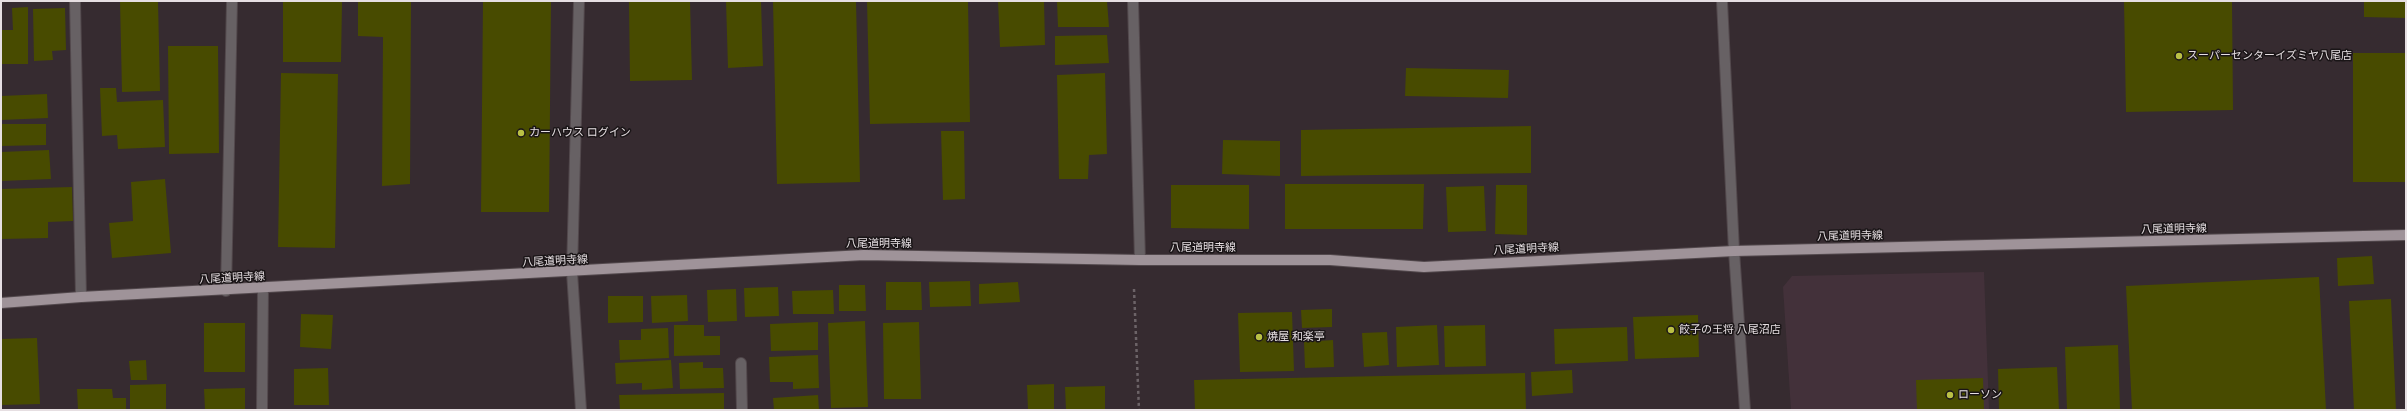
<!DOCTYPE html>
<meta charset="utf-8">
<style>
body{margin:0}
#map{position:relative;width:2407px;height:411px;overflow:hidden;background:#362b30;font-family:Raleway,sans-serif}
canvas{display:block}
.frame{position:absolute;inset:0;border:2px solid #e6dfe2;pointer-events:none}
</style>
<div id="map">
<canvas width="2407" height="411"></canvas>
<div class="frame"></div>
</div>
<script>
const g = document.querySelector('canvas').getContext('2d');
g.lineJoin = 'round';
function fillPath(path, color) { g.fillStyle = color; g.fill(path, 'evenodd'); }
const shape = rows => new Path2D(rows.map(r => 'M' + r).join(''));
function strokePath(path, color, width, dash) { g.strokeStyle = color; g.lineWidth = width; g.lineCap = dash ? 'butt' : 'round'; g.setLineDash(dash || []); g.stroke(path); }
function write(font, color, halo, rows, align = 'center') {
  g.font = font + ' Raleway,"Noto Sans JP",sans-serif'; g.lineWidth = 3; g.setLineDash([]); g.textBaseline = 'middle'; g.strokeStyle = halo; g.fillStyle = color; for (const [text, x, y, turn = 0] of rows) {
    g.save(); g.translate(x, y); g.rotate((+turn || 0) * Math.PI / 180); g.textAlign = isNaN(turn) ? turn : align; if (halo) g.strokeText(text, 0, 0); g.fillText(text, 0, 0); g.restore();
  }
}
const built = shape([
 [1984,272,1989,410,1791,410,1783,287,1792,276]
]);
const building = shape([
 [120,1,158,1,160,91,122,92],
 [358,1,411,1,410,184,382,186,383,37,358,36],
 [483,1,551,1,549,212,481,212],
 [629,1,690,1,692,80,630,81],
 [726,1,761,1,763,66,728,68],
 [773,1,856,1,860,182,777,184],
 [867,1,968,1,970,122,870,124],
 [998,1,1044,1,1045,45,1000,47],
 [1057,1,1107,1,1109,27,1058,27],
 [2124,1,2232,1,2233,110,2126,112],
 [2364,1,2406,1,2406,18,2364,17],
 [283,2,342,2,341,62,283,62],
 [28,7,28,64,1,64,1,30,13,30,12,8],
 [65,8,66,50,52,51,53,60,34,61,33,9],
 [1107,35,1109,63,1055,65,1055,36],
 [168,46,218,46,219,153,169,154],
 [2353,53,2406,53,2406,182,2353,182],
 [1406,68,1509,70,1508,98,1405,96],
 [281,73,338,74,335,248,278,247],
 [1105,73,1107,154,1089,155,1088,179,1059,179,1057,75],
 [100,88,116,88,117,102,163,100,165,147,118,149,117,135,102,136],
 [47,94,48,118,1,120,1,96],
 [1,124,46,124,46,145,1,146],
 [1531,126,1531,173,1301,176,1301,130],
 [941,131,964,131,965,199,943,200],
 [1223,140,1280,141,1280,176,1222,174],
 [49,150,51,179,1,181,1,152],
 [165,179,171,253,112,258,109,223,133,221,131,182],
 [1285,184,1424,184,1423,229,1285,229],
 [1171,185,1249,185,1249,229,1171,228],
 [1496,185,1527,185,1527,235,1495,234],
 [1484,186,1486,231,1448,232,1446,187],
 [72,187,73,221,48,222,48,238,2,239,1,189],
 [2372,256,2374,284,2338,286,2337,258],
 [2319,277,2326,410,2132,410,2126,286],
 [970,281,971,306,930,307,929,282],
 [886,282,921,282,922,310,886,310],
 [1018,282,1020,302,979,304,979,284],
 [839,285,865,285,866,311,839,311],
 [778,287,779,316,745,317,744,288],
 [736,289,737,321,708,322,707,290],
 [833,290,834,314,793,314,792,291],
 [687,295,688,321,652,323,651,296],
 [608,296,643,296,643,322,608,323],
 [2391,299,2396,410,2354,410,2349,301],
 [1332,309,1332,327,1302,328,1301,310],
 [1292,312,1294,371,1240,372,1238,313],
 [301,314,333,315,331,349,300,347],
 [1698,315,1699,357,1635,359,1633,317],
 [865,321,868,407,831,408,828,323],
 [818,322,818,350,771,351,770,324],
 [919,322,921,399,884,399,883,323],
 [204,323,245,323,245,372,204,372],
 [674,325,704,325,704,336,720,336,720,355,674,356],
 [1437,325,1439,365,1397,367,1396,327],
 [1485,325,1486,366,1445,367,1444,326],
 [1627,327,1628,361,1555,364,1554,329],
 [668,328,669,358,620,360,619,340,641,340,641,329],
 [1387,332,1389,365,1364,367,1362,333],
 [37,338,40,404,1,405,1,339],
 [1333,340,1334,367,1305,368,1304,342],
 [2118,345,2120,410,2067,410,2065,347],
 [818,355,819,388,793,389,793,382,770,382,769,357],
 [146,360,147,380,131,380,129,361],
 [671,360,673,388,642,390,642,383,616,384,615,363],
 [703,362,703,368,723,368,724,388,680,389,679,363],
 [2057,367,2059,410,1999,410,1998,369],
 [328,368,329,405,294,405,294,369],
 [1572,370,1573,393,1532,396,1531,372],
 [1525,373,1526,410,1195,410,1194,380],
 [1983,378,1984,410,1917,410,1916,380],
 [166,384,166,410,130,410,130,385],
 [1054,384,1054,410,1028,410,1027,385],
 [1105,386,1105,410,1066,410,1065,387],
 [245,388,245,410,205,410,204,389],
 [77,389,112,389,113,398,126,398,126,410,78,410],
 [724,393,724,410,620,410,619,395],
 [818,395,819,410,774,410,773,398]
]);
const path = shape([
 [1134,289,1139,410]
]);
const minor = shape([
 [75,1,81,297],
 [579,1,572,272,581,410],
 [1133,1,1140,260],
 [1722,1,1734,251,1745,410],
 [226,291,232,1],
 [741,363,742,410],
 [262,410,263,288]
]);
const major = shape([
 [1,303,81,297,864,255,1140,260,1330,260,1424,267,1734,251,2406,235]
]);
const markers = [
 [2179,56,4,"#bac045"],
 [521,133,4,"#bac045"],
 [1671,330,4,"#bac045"],
 [1259,337,4,"#bac045"],
 [1950,395,4,"#bac045"]
];
const poiNames = [
 ["スーパーセンターイズミヤ八尾店",2187,56],
 ["カーハウス ログイン",529,133],
 ["餃子の王将 八尾沼店",1679,330],
 ["焼屋 和楽亭",1267,337],
 ["ローソン",1958,395]
];
const streetNames = [
 ["八尾道明寺線",2174,229,-1],
 ["八尾道明寺線",1850,236,-1],
 ["八尾道明寺線",879,244],
 ["八尾道明寺線",1203,248],
 ["八尾道明寺線",1526,249,-3],
 ["八尾道明寺線",555,261,-3],
 ["八尾道明寺線",232,278,-3]
];
fillPath(built, '#43313a');
fillPath(building, '#484b00');
strokePath(minor, '#52484c', 12);
strokePath(major, '#52484c', 12);
strokePath(path, '#6c6367', 2.5, [3, 3]);
strokePath(minor, '#676164', 10);
strokePath(major, '#9f9399', 10);
for (const [x, y, r, color] of markers) { const dot = new Path2D(); dot.arc(x, y, r, 0, 2 * Math.PI); g.fillStyle = color; g.fill(dot); strokePath(dot, '#1a1517', 1.5); }
write('11px', '#e6dfe2', '#1a1517', poiNames, 'left');
write('11px', '#e6dfe2', '#1a1517', streetNames);
</script>
